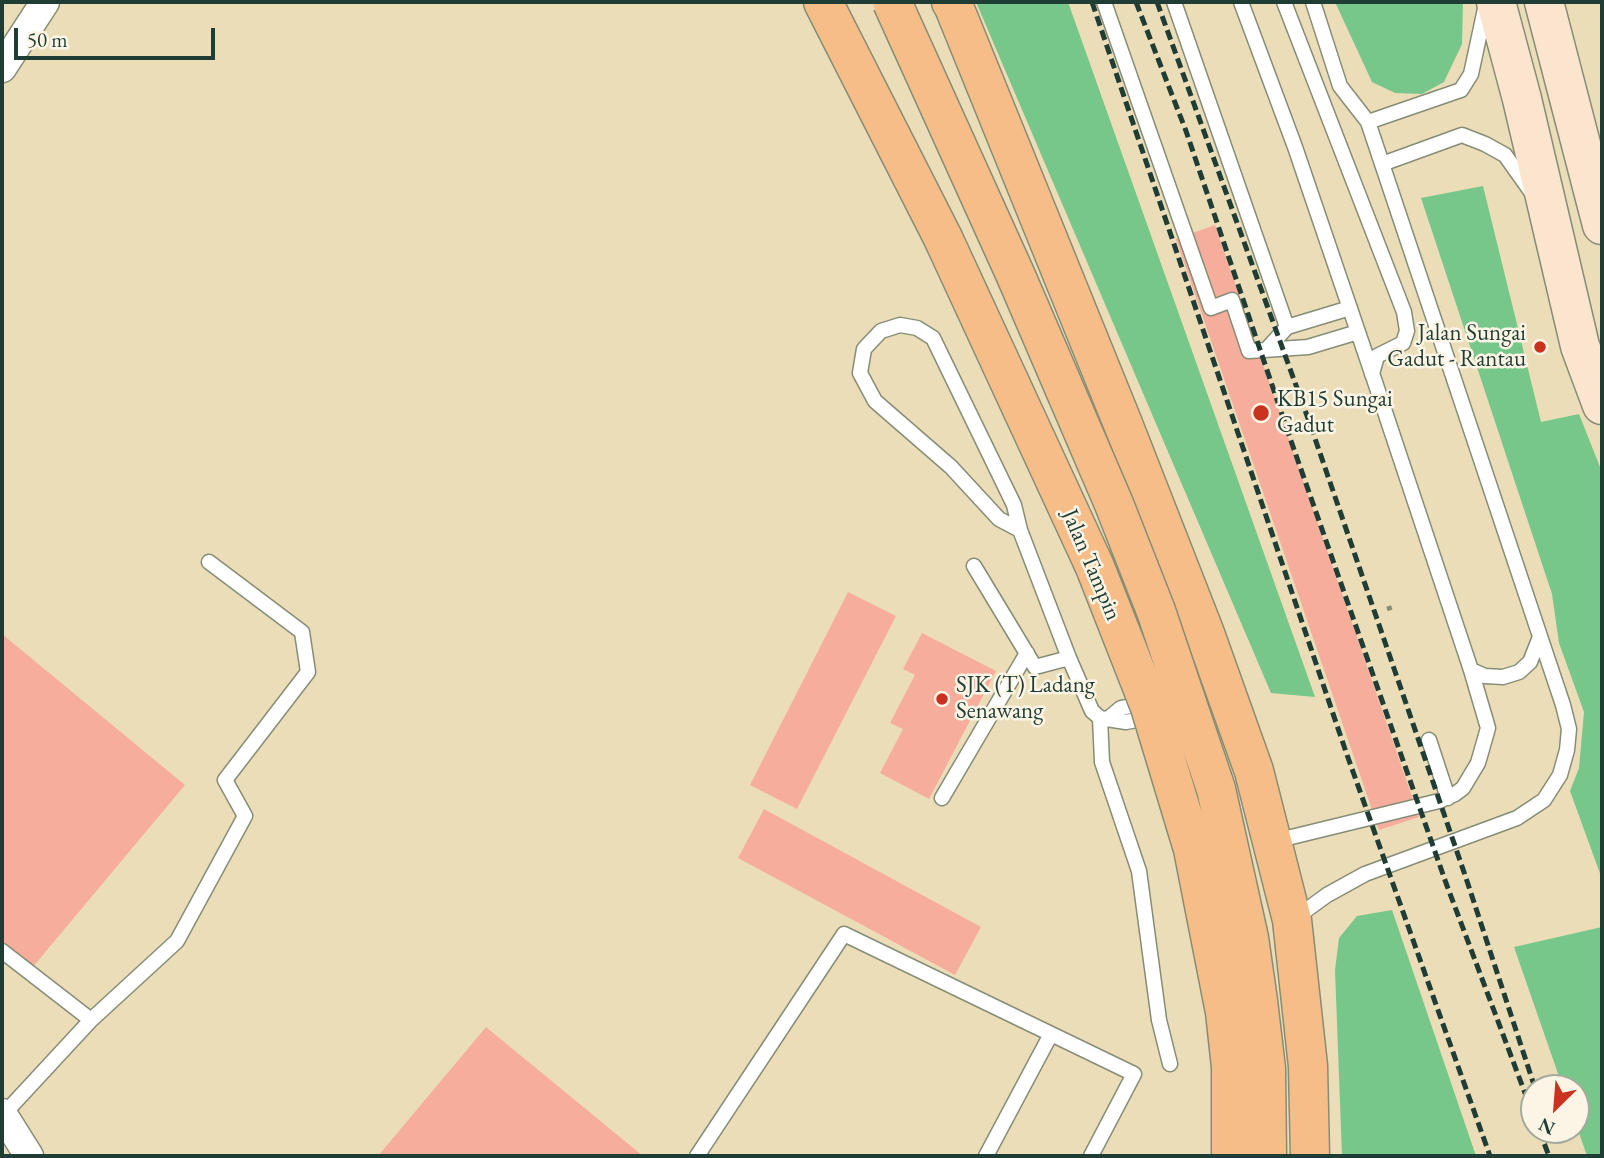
<!DOCTYPE html>
<style>
body{margin:0}
#map{position:relative;width:1604px;height:1158px;overflow:hidden;background:#ecddb9;font-family:"EB Garamond",serif}
canvas{display:block}
.frame{position:absolute;inset:0;border:4px solid #1f3d34;pointer-events:none}
.north{position:absolute;left:1520px;top:1074px;width:70px;height:70px;box-sizing:border-box;background:#fcf5e5;border:2px solid #a4ab9e;border-radius:50%;rotate:205deg;font-size:19px;font-weight:700;line-height:28px;text-align:center;color:#1f3d34}
.north::after{content:'';display:block;margin:auto;width:24px;height:32px;background:#c8321e;clip-path:polygon(50% 0,100% 100%,50% 72%,0 100%)}
.scale{position:absolute;left:14px;top:28px;width:201px;height:32px;box-sizing:border-box;border:4px solid #1f3d34;border-top:0;padding-left:9px;font-size:21px;line-height:24px;white-space:nowrap;color:#1f3d34;-webkit-text-stroke:5px #fcf5e5;paint-order:stroke}
</style>
<div id="map">
<canvas width="1604" height="1158"></canvas>
<div class="frame"></div>
<div class="north">N</div>
<div class="scale">50 m</div>
</div>
<script>
const g = document.querySelector('canvas').getContext('2d');
g.lineJoin = 'round';
function fillPath(path, color) { g.fillStyle = color; g.fill(path, 'evenodd'); }
const shape = rows => new Path2D(rows.map(r => 'M' + r).join(''));
function strokePath(path, color, width, dash) { g.strokeStyle = color; g.lineWidth = width; g.lineCap = dash ? 'butt' : 'round'; g.setLineDash(dash || []); g.stroke(path); }
function write(font, color, halo, rows, align = 'center') {
  g.font = font + ' "EB Garamond",serif'; g.lineWidth = 5; g.setLineDash([]); g.textBaseline = 'middle'; g.strokeStyle = halo; g.fillStyle = color; for (const [text, x, y, turn = 0] of rows) {
    g.save(); g.translate(x, y); g.rotate((+turn || 0) * Math.PI / 180); g.textAlign = isNaN(turn) ? turn : align; if (halo) g.strokeText(text, 0, 0); g.fillText(text, 0, 0); g.restore();
  }
}
const green = shape([
 [976,2,1068,2,1315,697,1271,693],
 [1335,2,1463,2,1462,44,1444,82,1422,94,1395,93,1372,82],
 [1483,186,1541,422,1579,414,1602,472,1602,879,1570,791,1579,768,1584,712,1559,643,1552,594,1421,198],
 [1392,910,1476,1156,1342,1156,1335,970,1339,938,1357,916],
 [1602,927,1602,1156,1587,1156,1576,1124,1576,1088,1563,1088,1514,947]
]);
const building = shape([
 [1215,225,1419,817,1379,830,1176,239],
 [848,592,896,616,797,809,750,785],
 [922,633,996,671,929,799,880,773,903,729,890,723,915,675,903,669],
 [2,634,185,785,32,968,2,943],
 [764,809,981,927,955,975,738,858],
 [486,1027,643,1156,378,1156]
]);
const path = shape([
 [1387,609,1396,606]
]);
const lane = shape([
 [1104,2,1211,308,1232,300,1249,351,1308,347,1358,332],
 [1174,2,1287,327],
 [1241,2,1295,147,1375,382,1471,670,1488,728,1478,763,1463,788,1455,794,1439,801,1275,841],
 [1284,2,1404,312,1407,331,1403,343,1377,356,1372,374],
 [1368,122,1461,90,1471,74,1485,9],
 [1382,164,1462,135,1485,144,1505,155,1532,193],
 [1268,348,1287,327,1350,308],
 [1020,530,999,519,951,467,875,401,860,373,864,349,881,331,900,325,917,328,933,338,1014,505,1020,530,1069,658,1092,711,1100,718,1126,722,1153,717],
 [974,566,1035,667,1069,658],
 [1471,670,1485,676,1503,677,1519,672,1530,662,1540,637],
 [1100,718,1102,762,1139,871,1159,1020,1170,1064],
 [1109,718,1121,708,1146,703],
 [1429,740,1448,798],
 [942,798,1027,653],
 [1294,919,1327,895,1365,874,1517,818,1544,800,1560,775,1567,750,1569,729,1563,705,1368,122,1340,86,1313,2],
 [2,951,91,1020],
 [3,1115,91,1020,177,941,245,816,225,780,308,672,302,632,209,562],
 [697,1156,844,934,1134,1074,1091,1156],
 [986,1156,1051,1034]
]);
const street = shape([
 [2,68,45,2],
 [2,1113,29,1156]
]);
const secondary = shape([
 [1496,2,1522,99,1580,346,1602,405],
 [1544,2,1602,225]
]);
const primary = shape([
 [952,2,1123,424,1204,631,1254,771,1292,920,1308,1066,1310,1156]
]);
const highway = shape([
 [823,2,943,238],
 [951,2,952,3]
]);
const rail = shape([
 [1092,2,1346,752,1490,1156],
 [1136,2,1186,131,1290,438,1446,883,1534,1117],
 [1157,2,1310,424,1466,878,1535,1088],
 [1539,1130,1549,1156]
]);
const highwayBridge = shape([
 [892,2,1016,276,1114,504,1156,611,1216,789,1249,938,1258,1001,1266,1069,1267,1156],
 [943,238,1095,567,1150,707,1193,849,1225,1012,1231,1067,1231,1156]
]);
const markers = [
 [1540,347,7,"#c8321e"],
 [1261,413,9,"#c8321e"],
 [942,699,7,"#c8321e"]
];
const poiNames = [
 ["Jalan Sungai",1526,334,"right"],
 ["Gadut - Rantau",1526,360,"right"],
 ["KB15 Sungai",1277,400],
 ["Gadut",1277,426],
 ["SJK (T) Ladang",956,686],
 ["Senawang",956,712]
];
const streetNames = [
 ["Jalan Tampin",1091,565,67]
];
fillPath(green, '#76c789');
fillPath(building, '#f7ad9c');
strokePath(lane, '#868d76', 17);
strokePath(street, '#868d76', 31);
strokePath(secondary, '#868d76', 41);
strokePath(primary, '#868d76', 41);
strokePath(highway, '#868d76', 41);
strokePath(path, '#868d76', 4.5, [5, 5]);
strokePath(lane, '#fff', 14);
strokePath(street, '#fff', 28);
strokePath(secondary, '#fce5cf', 38);
strokePath(primary, '#f7bd88', 38);
strokePath(highway, '#f7bd88', 38);
strokePath(rail, '#1f3d34', 5, [10, 5]);
strokePath(highwayBridge, '#868d76', 41, []);
strokePath(highwayBridge, '#f7bd88', 38);
for (const [x, y, r, color] of markers) { const dot = new Path2D(); dot.arc(x, y, r, 0, 2 * Math.PI); g.fillStyle = color; g.fill(dot); strokePath(dot, '#fcf5e5', 2.5); }
write('23px', '#1f3d34', '#fcf5e5', poiNames, 'left');
write('23px', '#1f3d34', '#fcf5e5', streetNames);
</script>
